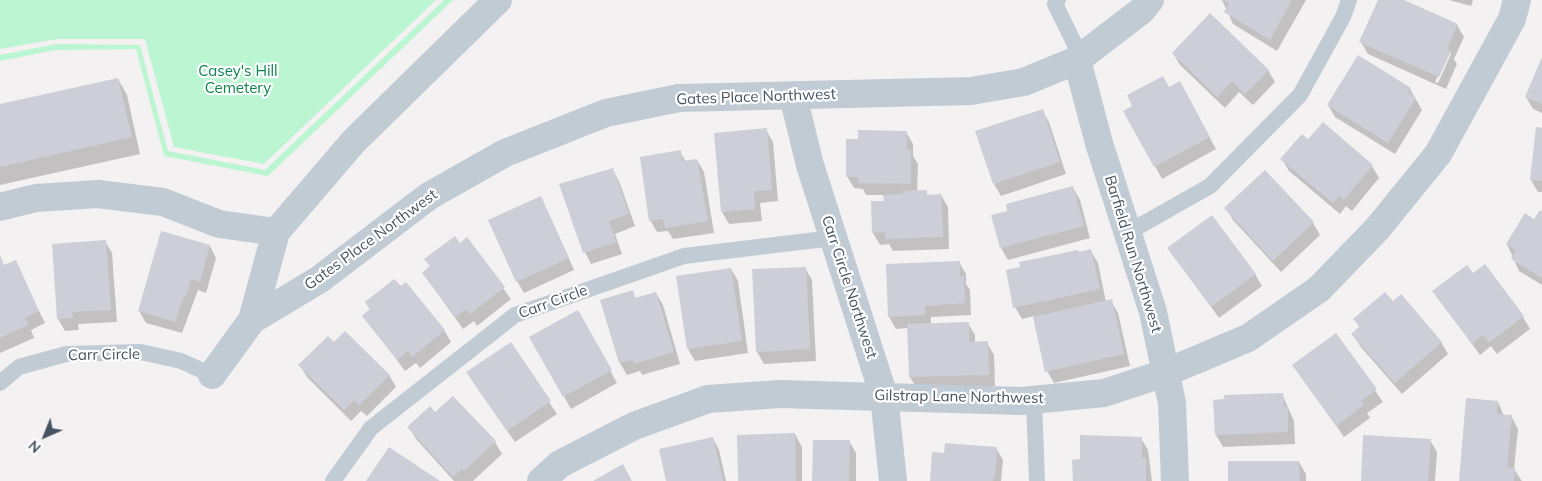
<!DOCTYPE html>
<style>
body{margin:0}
#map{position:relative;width:1542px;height:481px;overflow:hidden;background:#f3f1f1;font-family:Mulish,sans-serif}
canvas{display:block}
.north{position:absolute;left:20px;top:411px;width:50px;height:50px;-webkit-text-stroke:4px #fff;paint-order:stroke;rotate:224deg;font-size:14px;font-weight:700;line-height:20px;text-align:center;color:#465461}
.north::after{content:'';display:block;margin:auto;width:18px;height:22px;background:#465461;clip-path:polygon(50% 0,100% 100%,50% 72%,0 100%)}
</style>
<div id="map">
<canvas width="1542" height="481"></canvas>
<div class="north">N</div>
</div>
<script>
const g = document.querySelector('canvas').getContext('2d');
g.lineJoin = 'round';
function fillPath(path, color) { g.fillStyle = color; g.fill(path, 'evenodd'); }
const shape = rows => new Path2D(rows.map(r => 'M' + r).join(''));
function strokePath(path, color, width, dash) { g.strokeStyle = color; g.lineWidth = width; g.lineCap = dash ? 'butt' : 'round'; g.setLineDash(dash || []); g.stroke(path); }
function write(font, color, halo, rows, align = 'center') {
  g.font = font + ' Mulish,sans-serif'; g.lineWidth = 4.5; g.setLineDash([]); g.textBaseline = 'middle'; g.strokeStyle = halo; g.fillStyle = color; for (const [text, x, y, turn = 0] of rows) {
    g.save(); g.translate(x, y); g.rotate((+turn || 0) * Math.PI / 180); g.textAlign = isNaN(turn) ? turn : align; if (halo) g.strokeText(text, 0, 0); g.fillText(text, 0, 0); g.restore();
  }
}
const green = shape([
 [0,0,436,0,264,164,174,147,145,39,57,39,0,49],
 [444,0,453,0,268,176,164,156,136,49,56,50,0,61,0,55,56,44,140,45,168,151,265,170]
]);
const shadow = shape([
 [1222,0,1306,0,1277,51,1233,24],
 [1379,0,1401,0,1457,25,1464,37,1454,59,1457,64,1446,89,1368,54,1361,42],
 [1449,52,1451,54,1438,83,1435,82],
 [1449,0,1473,0,1471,6],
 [1173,53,1268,70,1275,82,1253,105,1239,92,1225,108,1180,65],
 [1542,60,1542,113,1533,109,1526,97],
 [118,79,127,95,140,154,0,185,0,106],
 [1169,88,1186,94,1216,149,1162,179,1125,111],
 [1410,89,1422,110,1395,154,1335,117,1328,105],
 [1042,110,1049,122,1066,174,1001,196,994,184],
 [1323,124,1372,166,1379,178,1352,211,1346,206,1340,214,1289,171,1282,159,1308,141],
 [1542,129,1542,192,1538,192,1531,180],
 [766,130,773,142,778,201,760,203,762,221,729,224,722,212],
 [906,132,913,144,913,156,918,164,917,192,926,192,928,196,941,195,948,207,949,249,893,251,889,244,880,245,873,233,885,202,885,195,866,195,863,189,854,188,847,176,859,140],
 [680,152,686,162,697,160,704,172,714,233,673,239,668,231,657,232,650,220],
 [612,169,619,181,635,226,615,234,622,254,591,264,585,252],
 [1265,172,1313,223,1320,235,1281,272,1233,220,1226,208],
 [1073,188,1080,200,1090,238,1008,260,1001,248],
 [547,210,574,270,524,293,517,281],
 [1542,212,1542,285,1519,271,1507,244],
 [467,239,511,299,477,326,474,321,463,329,423,273,431,267,426,259,460,245],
 [105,241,112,253,117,322,78,324,79,330,65,331,58,319,53,245],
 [210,246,216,258,206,293,198,290,182,333,146,323,139,311],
 [1169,249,1255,274,1262,286,1219,318],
 [1091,251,1098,263,1106,302,1111,301,1118,313,1130,366,1054,383,1047,371,1034,316,1022,319,1015,307,1079,254],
 [0,259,5,267,15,262,45,323,31,330,34,338,0,353],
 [959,262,966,274,966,284,970,290,971,315,931,317,931,324,968,323,975,335,975,343,987,343,994,355,995,386,917,389,910,377,908,328,896,329,889,317],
 [805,268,812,280,816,361,764,364,757,352],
 [731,269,738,281,748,353,695,361,688,349],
 [1472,275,1523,317,1530,329,1497,354,1491,346,1480,355,1434,291],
 [632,292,636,299,656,293,663,305,680,364,642,375,640,371,627,375,620,363,602,301],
 [1393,302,1441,342,1448,354,1402,394,1360,346,1353,334,1360,328,1355,320],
 [366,303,444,330,451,342,420,368,416,363,405,371,364,316,371,311],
 [577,311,617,383,571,409,531,337],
 [1336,335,1383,402,1367,413,1370,418,1344,437,1294,365],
 [510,343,557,414,515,442,475,385],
 [334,344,389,375,396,387,367,416,361,411,351,421,307,377,300,365],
 [1282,394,1294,421,1295,444,1223,447,1216,435],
 [1498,402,1504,416,1511,416,1518,429,1514,469,1522,481,1460,481],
 [435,414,495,442,502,454,473,481,454,481,416,439,409,427],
 [795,434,802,447,802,481,739,481],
 [713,438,719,450,726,481,667,481],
 [1141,438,1148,450,1152,481,1074,481,1082,460],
 [1430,440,1437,452,1435,481,1362,481],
 [849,441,856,453,856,481,813,481],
 [996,448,1003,460,1001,481,931,481,945,454],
 [1299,462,1306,474,1306,481,1229,481]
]);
const building = shape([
 [1223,0,1292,0,1270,40,1224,12,1229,3],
 [1378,0,1404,0,1458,24,1447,49,1451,51,1439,77,1359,42],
 [1210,13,1269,70,1245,94,1232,81,1217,97,1172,53],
 [1358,55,1411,88,1408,92,1416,98,1388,143,1327,105],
 [1542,57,1542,104,1525,97],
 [1163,76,1169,87,1180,81,1210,137,1154,167,1123,111,1132,106,1127,95],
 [118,78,132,137,0,167,0,104],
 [1043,109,1060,162,993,184,975,131],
 [1323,122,1373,165,1344,200,1339,195,1333,203,1280,159,1302,134,1308,139],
 [1536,127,1542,128,1542,181,1530,180],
 [767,128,772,190,754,191,755,209,721,212,714,133],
 [858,130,907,131,907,150,911,150,911,184,858,183,858,177,846,177,846,139,858,139],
 [681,150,682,161,697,159,708,221,665,228,663,219,649,221,640,157],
 [613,168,629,214,609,221,616,242,583,253,559,184],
 [1265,170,1314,222,1273,261,1224,208],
 [1073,186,1084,226,1000,248,991,215,1007,211,1006,204],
 [927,190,927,195,941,194,943,237,885,239,885,232,872,233,871,201,884,201,883,195,903,194,903,191],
 [541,196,569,258,516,282,488,220],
 [1540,210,1542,211,1542,278,1511,259,1516,250,1506,244,1525,213,1534,219],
 [1212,215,1256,274,1211,307,1167,248],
 [161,231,210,245,200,282,191,279,186,297,184,296,175,322,138,311],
 [455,236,460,243,467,237,505,287,470,314,466,309,456,317,422,273,430,266,424,259],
 [106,240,111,310,72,312,73,318,57,319,52,244],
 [1091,249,1100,289,1013,308,1006,270,1020,267,1019,262,1078,250,1079,252],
 [0,255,4,265,16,260,39,311,25,318,28,325,0,338],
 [960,261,960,276,964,276,965,303,925,306,925,315,888,317,886,264],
 [1485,264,1524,316,1489,343,1483,335,1472,344,1432,291,1467,265,1473,273],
 [806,267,810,349,756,352,752,269],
 [731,268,742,341,687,349,676,276],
 [394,279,401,286,406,282,445,330,412,357,408,351,397,360,362,316,370,309,365,302],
 [633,290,635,298,656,292,674,352,634,364,633,360,619,363,600,300],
 [1385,292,1393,301,1401,294,1442,342,1395,383,1351,334,1360,326,1353,319],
 [1112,299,1124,354,1045,372,1033,317],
 [578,310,612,370,563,397,529,337],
 [969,322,969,342,988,341,989,375,909,377,907,324],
 [345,331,390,375,359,405,354,400,344,410,298,365,328,336,334,342],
 [1336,333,1377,389,1361,401,1364,405,1336,426,1292,365],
 [511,342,551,401,507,431,466,372],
 [1283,393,1284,407,1288,407,1288,432,1215,435,1213,400,1224,399,1224,395],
 [453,396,496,441,464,471,462,469,453,477,407,427,430,406,435,412],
 [1466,398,1498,401,1497,414,1512,415,1507,467,1515,468,1514,481,1459,481],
 [795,433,796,481,738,481,737,435],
 [1080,435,1142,437,1142,458,1146,458,1146,481,1073,481,1072,460,1080,459],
 [1363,435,1431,439,1428,481,1361,481],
 [713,437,723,481,666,481,659,449],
 [813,440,850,440,849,481,812,481],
 [945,443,997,447,995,478,993,478,993,481,930,481,932,452,944,453],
 [389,447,440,481,366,481],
 [1228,461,1299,461,1300,481,1228,481],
 [623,464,632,481,593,481]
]);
const service = shape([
 [1058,0,1055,4,1081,57],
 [1127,233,1210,186,1300,95,1343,17,1349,0],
 [0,383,19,367,66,354,141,352,181,361,212,375],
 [1034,400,1037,481],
 [333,481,371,428,515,315,684,256,833,238]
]);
const minor = shape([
 [1077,60,1099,143,1153,312,1172,403,1175,481],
 [793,96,810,165,884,396,893,481],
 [0,207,36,198,98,194,163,202,219,224,276,232],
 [252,320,276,232,354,141,498,0],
 [212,375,252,320,320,279,429,196,505,153,606,113,679,98,971,91,1024,82,1077,60,1141,11,1150,0],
 [541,481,560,464,634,426,708,399,780,394,1022,401,1104,393,1165,373,1248,338,1319,289,1377,229,1438,154,1512,19,1517,0]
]);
const parkNames = [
 ["Casey's Hill",238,71],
 ["Cemetery",238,88]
];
const streetNames = [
 ["Gates Place Northwest",756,97,-2],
 ["Gates Place Northwest",371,240,-36],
 ["Barfield Run Northwest",1133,254,73],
 ["Carr Circle Northwest",849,287,72],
 ["Carr Circle",553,302,-20],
 ["Carr Circle",104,355,-1],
 ["Gilstrap Lane Northwest",959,397,1]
];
fillPath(green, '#bbf5d2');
fillPath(shadow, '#0003');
fillPath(building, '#cccfd7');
strokePath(service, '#c0cbd4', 16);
strokePath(minor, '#c0cbd4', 28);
write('15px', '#0c874b', '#fff', parkNames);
write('15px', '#465461', '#fff', streetNames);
</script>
